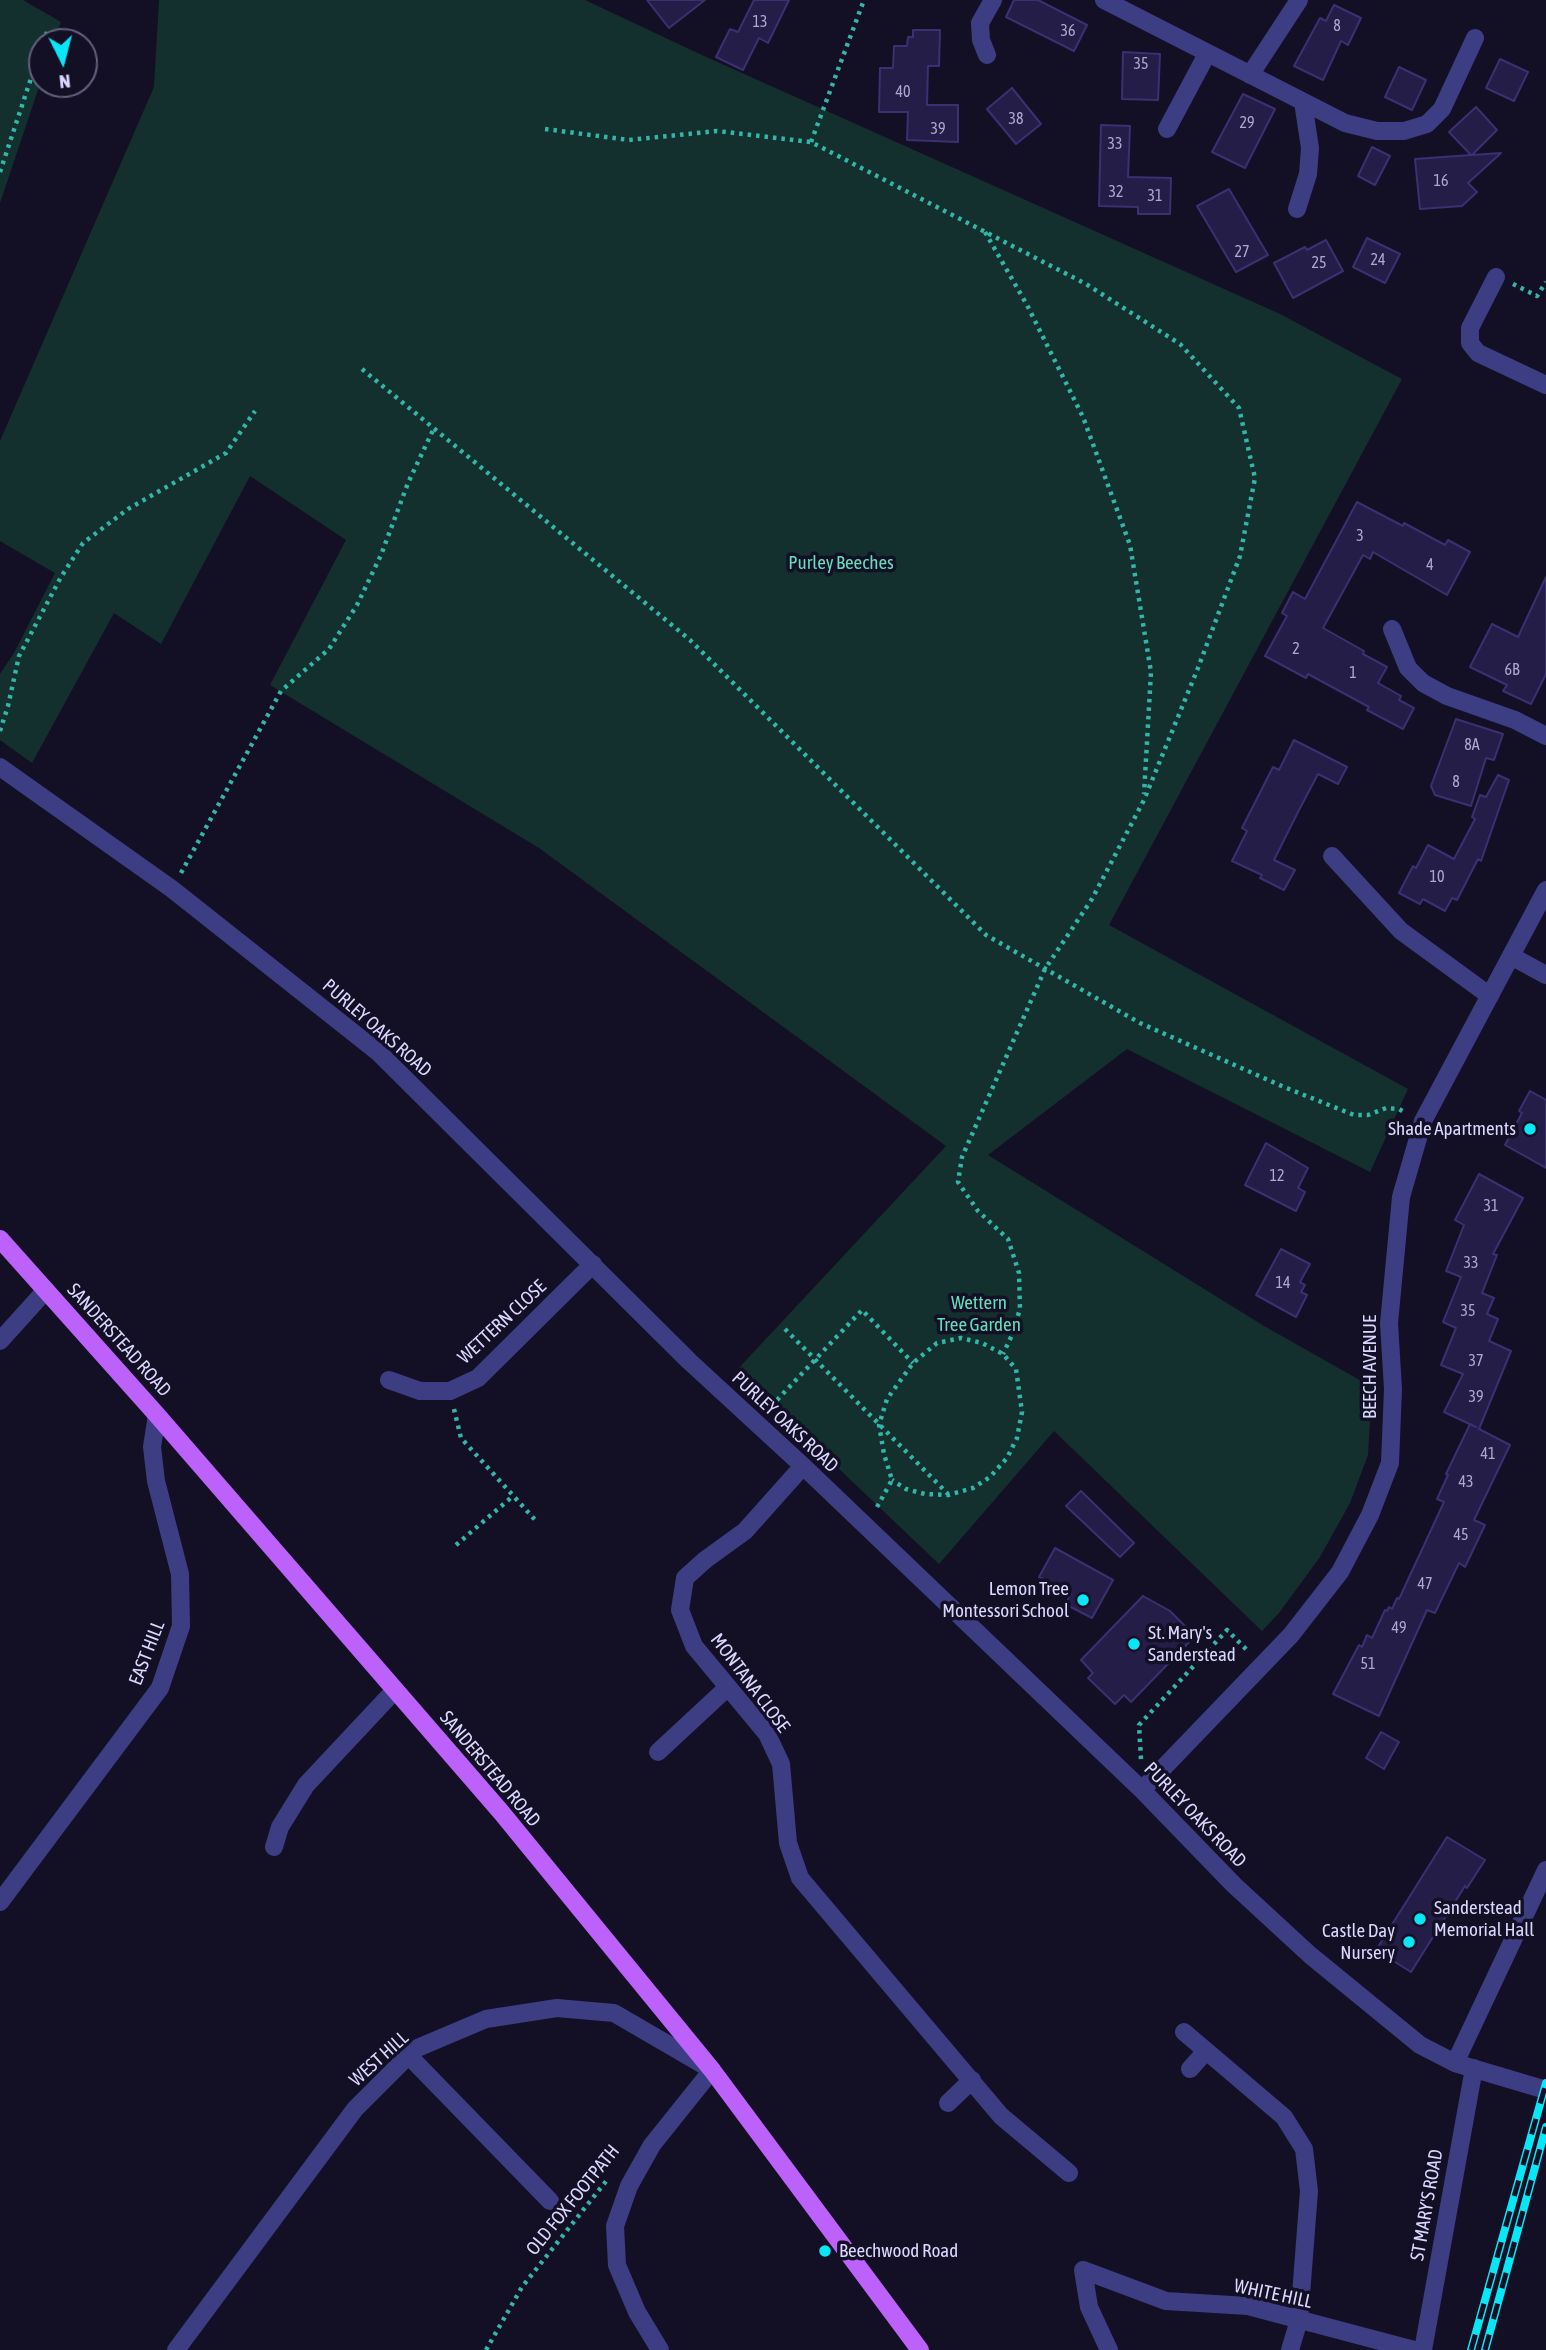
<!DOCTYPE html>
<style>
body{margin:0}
#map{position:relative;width:1546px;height:2350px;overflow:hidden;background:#131026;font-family:"Asap Condensed",sans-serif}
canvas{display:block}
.north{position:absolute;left:28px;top:28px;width:70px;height:70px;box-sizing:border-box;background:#131026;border:2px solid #63607c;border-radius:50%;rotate:174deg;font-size:19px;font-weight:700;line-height:28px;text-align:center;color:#dad7fe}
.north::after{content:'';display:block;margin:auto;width:24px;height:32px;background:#09e7f7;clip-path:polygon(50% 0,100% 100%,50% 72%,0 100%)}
</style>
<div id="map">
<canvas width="1546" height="2350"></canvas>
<div class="north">N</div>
</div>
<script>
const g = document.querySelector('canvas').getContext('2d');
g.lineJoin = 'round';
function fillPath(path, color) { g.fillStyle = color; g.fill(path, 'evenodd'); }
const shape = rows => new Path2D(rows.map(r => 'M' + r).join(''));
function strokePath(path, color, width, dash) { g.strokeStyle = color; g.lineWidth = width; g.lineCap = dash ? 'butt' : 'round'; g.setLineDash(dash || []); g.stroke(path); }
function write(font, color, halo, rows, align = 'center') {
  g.font = font + ' "Asap Condensed",sans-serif'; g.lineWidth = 7; g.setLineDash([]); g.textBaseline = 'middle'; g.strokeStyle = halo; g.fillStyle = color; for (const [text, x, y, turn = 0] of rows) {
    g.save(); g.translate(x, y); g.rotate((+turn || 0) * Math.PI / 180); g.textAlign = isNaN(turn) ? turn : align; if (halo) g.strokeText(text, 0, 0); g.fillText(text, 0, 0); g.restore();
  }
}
const green = shape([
 [0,0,23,0,61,22,54,42,42,42,42,78,0,203],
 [159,0,585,0,704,56,1280,314,1402,379,1109,925,1408,1089,1370,1172,1127,1049,988,1155,1264,1326,1372,1387,1368,1455,1350,1503,1320,1557,1279,1613,1262,1631,1054,1431,939,1564,736,1371,946,1146,539,848,270,685,346,540,250,476,161,644,114,613,32,763,0,740,0,674,14,653,55,573,0,541,0,441,154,87]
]);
const building = shape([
 [647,0,705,0,669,28,647,0],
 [754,0,789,0,768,43,759,38,743,70,716,57,730,29,738,32,754,0],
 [1014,0,1038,0,1087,25,1074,51,1006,17,1014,0],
 [1334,5,1361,18,1348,45,1341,41,1323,80,1294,66,1320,18,1326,21,1334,5],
 [913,30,940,30,939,66,928,66,927,105,958,105,958,142,907,140,908,112,879,112,880,68,893,68,894,46,907,46,908,37,913,37,913,30],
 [1123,52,1160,54,1158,100,1122,99,1123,52],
 [1500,59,1528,72,1514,101,1486,88,1500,59],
 [1399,67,1426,80,1412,110,1385,97,1399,67],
 [1012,88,1041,124,1016,144,987,109,1012,88],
 [1243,94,1275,109,1245,168,1212,152,1243,94],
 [1476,107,1497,130,1472,155,1501,153,1468,183,1477,192,1462,206,1420,209,1415,159,1471,155,1449,132,1476,107],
 [1101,125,1130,126,1128,177,1171,178,1170,214,1138,214,1138,207,1099,206,1101,125],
 [1372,147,1390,156,1375,185,1358,176,1372,147],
 [1229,189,1268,255,1236,272,1197,206,1229,189],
 [1367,238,1400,254,1385,283,1353,267,1367,238],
 [1326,240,1343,271,1293,298,1274,263,1305,247,1307,250,1326,240],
 [1357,502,1403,526,1404,523,1445,545,1448,540,1470,552,1447,595,1373,552,1370,559,1363,555,1323,628,1364,651,1363,654,1387,667,1378,683,1401,696,1399,700,1414,708,1403,729,1367,710,1369,707,1308,674,1306,678,1265,656,1287,616,1282,613,1293,592,1305,599,1357,502],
 [1546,577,1546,674,1531,704,1503,691,1507,685,1470,667,1492,624,1518,637,1546,577],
 [1456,719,1503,734,1494,760,1486,758,1471,806,1435,795,1431,786,1456,719],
 [1294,740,1347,767,1338,784,1318,774,1298,812,1274,860,1295,870,1284,890,1260,878,1262,875,1232,861,1247,831,1242,828,1273,767,1279,770,1294,740],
 [1498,775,1509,780,1481,861,1478,859,1457,900,1452,898,1445,911,1423,899,1420,904,1399,893,1413,866,1416,868,1428,845,1454,859,1475,819,1472,817,1480,795,1486,797,1498,775],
 [1530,1091,1546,1100,1546,1168,1505,1145,1522,1113,1519,1111,1530,1091],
 [1266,1143,1308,1168,1298,1188,1305,1192,1296,1211,1245,1185,1266,1143],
 [1479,1174,1523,1198,1493,1254,1497,1255,1482,1293,1494,1298,1487,1314,1498,1319,1489,1341,1511,1351,1479,1429,1510,1445,1474,1520,1485,1525,1465,1567,1459,1563,1435,1613,1427,1610,1379,1716,1333,1694,1359,1645,1362,1647,1367,1635,1372,1638,1385,1610,1387,1611,1389,1607,1392,1609,1397,1598,1399,1599,1444,1502,1437,1499,1448,1475,1446,1474,1470,1424,1476,1427,1444,1412,1463,1374,1441,1365,1456,1328,1443,1322,1461,1277,1446,1271,1464,1225,1455,1220,1479,1174],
 [1281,1249,1310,1264,1300,1282,1305,1285,1301,1292,1307,1295,1296,1317,1256,1295,1281,1249],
 [1081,1491,1134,1543,1120,1557,1066,1506,1081,1491],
 [1055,1548,1113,1580,1092,1618,1065,1604,1071,1594,1039,1577,1055,1548],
 [1143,1596,1170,1611,1195,1636,1131,1702,1124,1695,1115,1704,1088,1678,1093,1673,1081,1660,1143,1596],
 [1381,1732,1399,1742,1384,1769,1366,1758,1381,1732],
 [1447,1837,1485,1860,1467,1888,1465,1886,1411,1972,1376,1950,1447,1837]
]);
const path = shape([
 [43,42,47,32],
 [545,129,629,140,717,131,811,142,1086,284,1180,344,1239,408,1255,478,1240,556,1198,668,1144,800,1092,899,1045,969,962,1157,958,1182,978,1211,1008,1239,1019,1273,1020,1309,1012,1335,1003,1354],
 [811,142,864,0],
 [0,172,42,45],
 [985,232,1027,305,1083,417,1130,545,1151,672,1144,794],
 [1513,284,1537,296,1546,282],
 [362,369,690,640,986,935,1140,1023,1284,1087,1354,1115,1368,1115,1386,1108,1399,1109,1406,1113],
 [0,731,8,706,19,656,61,577,83,543,128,509,226,453,255,411],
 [181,873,281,691,329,649,357,605,381,555,408,483,434,428],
 [785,1329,948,1494],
 [777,1400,862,1310,913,1363],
 [454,1409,461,1438,537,1522],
 [877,1507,892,1480,884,1454,879,1425,887,1399,913,1363,937,1343,961,1338,982,1343,1003,1354,1016,1369,1022,1412,1017,1438,1007,1458,990,1477,973,1488,948,1495,925,1494,906,1489,892,1480],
 [456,1545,513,1496],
 [1141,1759,1139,1725,1227,1630,1249,1652],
 [486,2350,522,2287,607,2180]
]);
const minor = shape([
 [1104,0,1345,123,1377,131,1404,131,1427,124,1442,109,1475,38],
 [987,55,981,40,980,23,993,0],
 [1250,75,1299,0],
 [1167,129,1207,54],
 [1297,209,1308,174,1310,148,1303,102],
 [1496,277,1470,328,1470,343,1478,353,1546,385],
 [1392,629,1408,668,1423,683,1447,696,1515,720,1546,736],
 [0,767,172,889,379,1053,689,1361,803,1466,1142,1790,1234,1885,1310,1955,1420,2045,1455,2063,1546,2090],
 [1332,856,1401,931,1490,996],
 [1511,956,1546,975],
 [0,1341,46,1290],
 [389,1380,420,1391,450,1391,478,1378,593,1264],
 [803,1466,745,1531,705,1560,685,1578,680,1610,694,1646,767,1734,781,1764,788,1843,800,1878,1001,2116,1069,2173],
 [658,1752,728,1687],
 [1142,1790,1291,1635,1340,1572,1370,1515,1390,1463,1393,1389,1389,1323,1401,1197,1423,1121,1546,890],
 [274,1847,280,1827,306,1785,395,1690],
 [0,1902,160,1688,181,1626,180,1574,156,1481,152,1447,157,1415],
 [1184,2032,1284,2117,1304,2149,1309,2191,1299,2320,1290,2350],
 [409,2056,550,2201],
 [1455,2063,1546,1870],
 [1190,2069,1206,2051],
 [948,2103,972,2080],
 [176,2350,355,2109,415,2049,486,2019,557,2008,614,2013,712,2070,652,2145,629,2186,615,2226,617,2265,637,2312,660,2350],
 [1109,2350,1089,2307,1083,2270,1166,2301,1248,2306,1414,2350],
 [1423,2350,1474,2068]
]);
const major = shape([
 [0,1239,157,1415,501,1812,712,2070,920,2350]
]);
const rail = shape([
 [1471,2350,1546,2083],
 [1485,2350,1546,2127]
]);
const markers = [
 [1530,1129,7,"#09e7f7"],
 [1083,1600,7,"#09e7f7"],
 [1134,1644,7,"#09e7f7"],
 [1420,1919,7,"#09e7f7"],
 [1409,1942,7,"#09e7f7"],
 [825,2251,7,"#09e7f7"]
];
const numberNames = [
 ["13",760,22],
 ["8",1337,26],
 ["36",1068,31],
 ["35",1141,64],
 ["40",903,92],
 ["38",1016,119],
 ["29",1247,123],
 ["39",938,129],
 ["33",1115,144],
 ["16",1441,181],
 ["32",1116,192],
 ["31",1155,196],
 ["27",1242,252],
 ["24",1378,260],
 ["25",1319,263],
 ["3",1360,536],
 ["4",1430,565],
 ["2",1296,649],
 ["6B",1512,670],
 ["1",1353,673],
 ["8A",1472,745],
 ["8",1456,782],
 ["10",1437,877],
 ["12",1277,1176],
 ["31",1491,1206],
 ["33",1471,1263],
 ["14",1283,1283],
 ["35",1468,1311],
 ["37",1476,1361],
 ["39",1476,1397],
 ["41",1488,1454],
 ["43",1466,1482],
 ["45",1461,1535],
 ["47",1425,1584],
 ["49",1399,1628],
 ["51",1368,1664]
];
const parkNames = [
 ["Purley Beeches",841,563],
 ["Wettern",979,1303],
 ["Tree Garden",979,1325]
];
const streetNames = [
 ["PURLEY OAKS ROAD",377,1028,41],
 ["WETTERN CLOSE",502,1322,-43],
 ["SANDERSTEAD ROAD",119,1340,48],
 ["BEECH AVENUE",1370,1367,-90],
 ["PURLEY OAKS ROAD",785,1422,43],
 ["EAST HILL",147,1653,-69],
 ["MONTANA CLOSE",750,1683,53],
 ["SANDERSTEAD ROAD",490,1769,50],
 ["PURLEY OAKS ROAD",1195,1815,46],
 ["WEST HILL",379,2059,-42],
 ["OLD FOX FOOTPATH",573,2200,-51],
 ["ST MARY'S ROAD",1427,2205,-80],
 ["WHITE HILL",1273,2294,12]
];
const poiNames = [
 ["Shade Apartments",1516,1129],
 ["Lemon Tree",1069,1589],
 ["Montessori School",1069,1611],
 ["St. Mary's",1148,1633,"left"],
 ["Sanderstead",1148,1655,"left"],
 ["Sanderstead",1434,1908,"left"],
 ["Memorial Hall",1434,1930,"left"],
 ["Castle Day",1395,1931],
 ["Nursery",1395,1953],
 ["Beechwood Road",839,2251,"left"]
];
fillPath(green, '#13302e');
fillPath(building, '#241d47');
strokePath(building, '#3b3072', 2);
strokePath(path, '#33b5a9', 4.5, [3.5, 5]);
strokePath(minor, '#3d3d84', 18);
strokePath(major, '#bc61fa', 18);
strokePath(rail, '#09e7f7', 8);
strokePath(rail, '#131026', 5, [16]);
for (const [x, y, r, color] of markers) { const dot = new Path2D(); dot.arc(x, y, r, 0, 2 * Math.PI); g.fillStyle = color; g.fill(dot); strokePath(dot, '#131026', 2.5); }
write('16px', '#aca8d0', null, numberNames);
write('19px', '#64dcbb', '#131026', parkNames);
write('19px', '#dad7fe', '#131026', streetNames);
write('19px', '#dad7fe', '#131026', poiNames, 'right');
</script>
